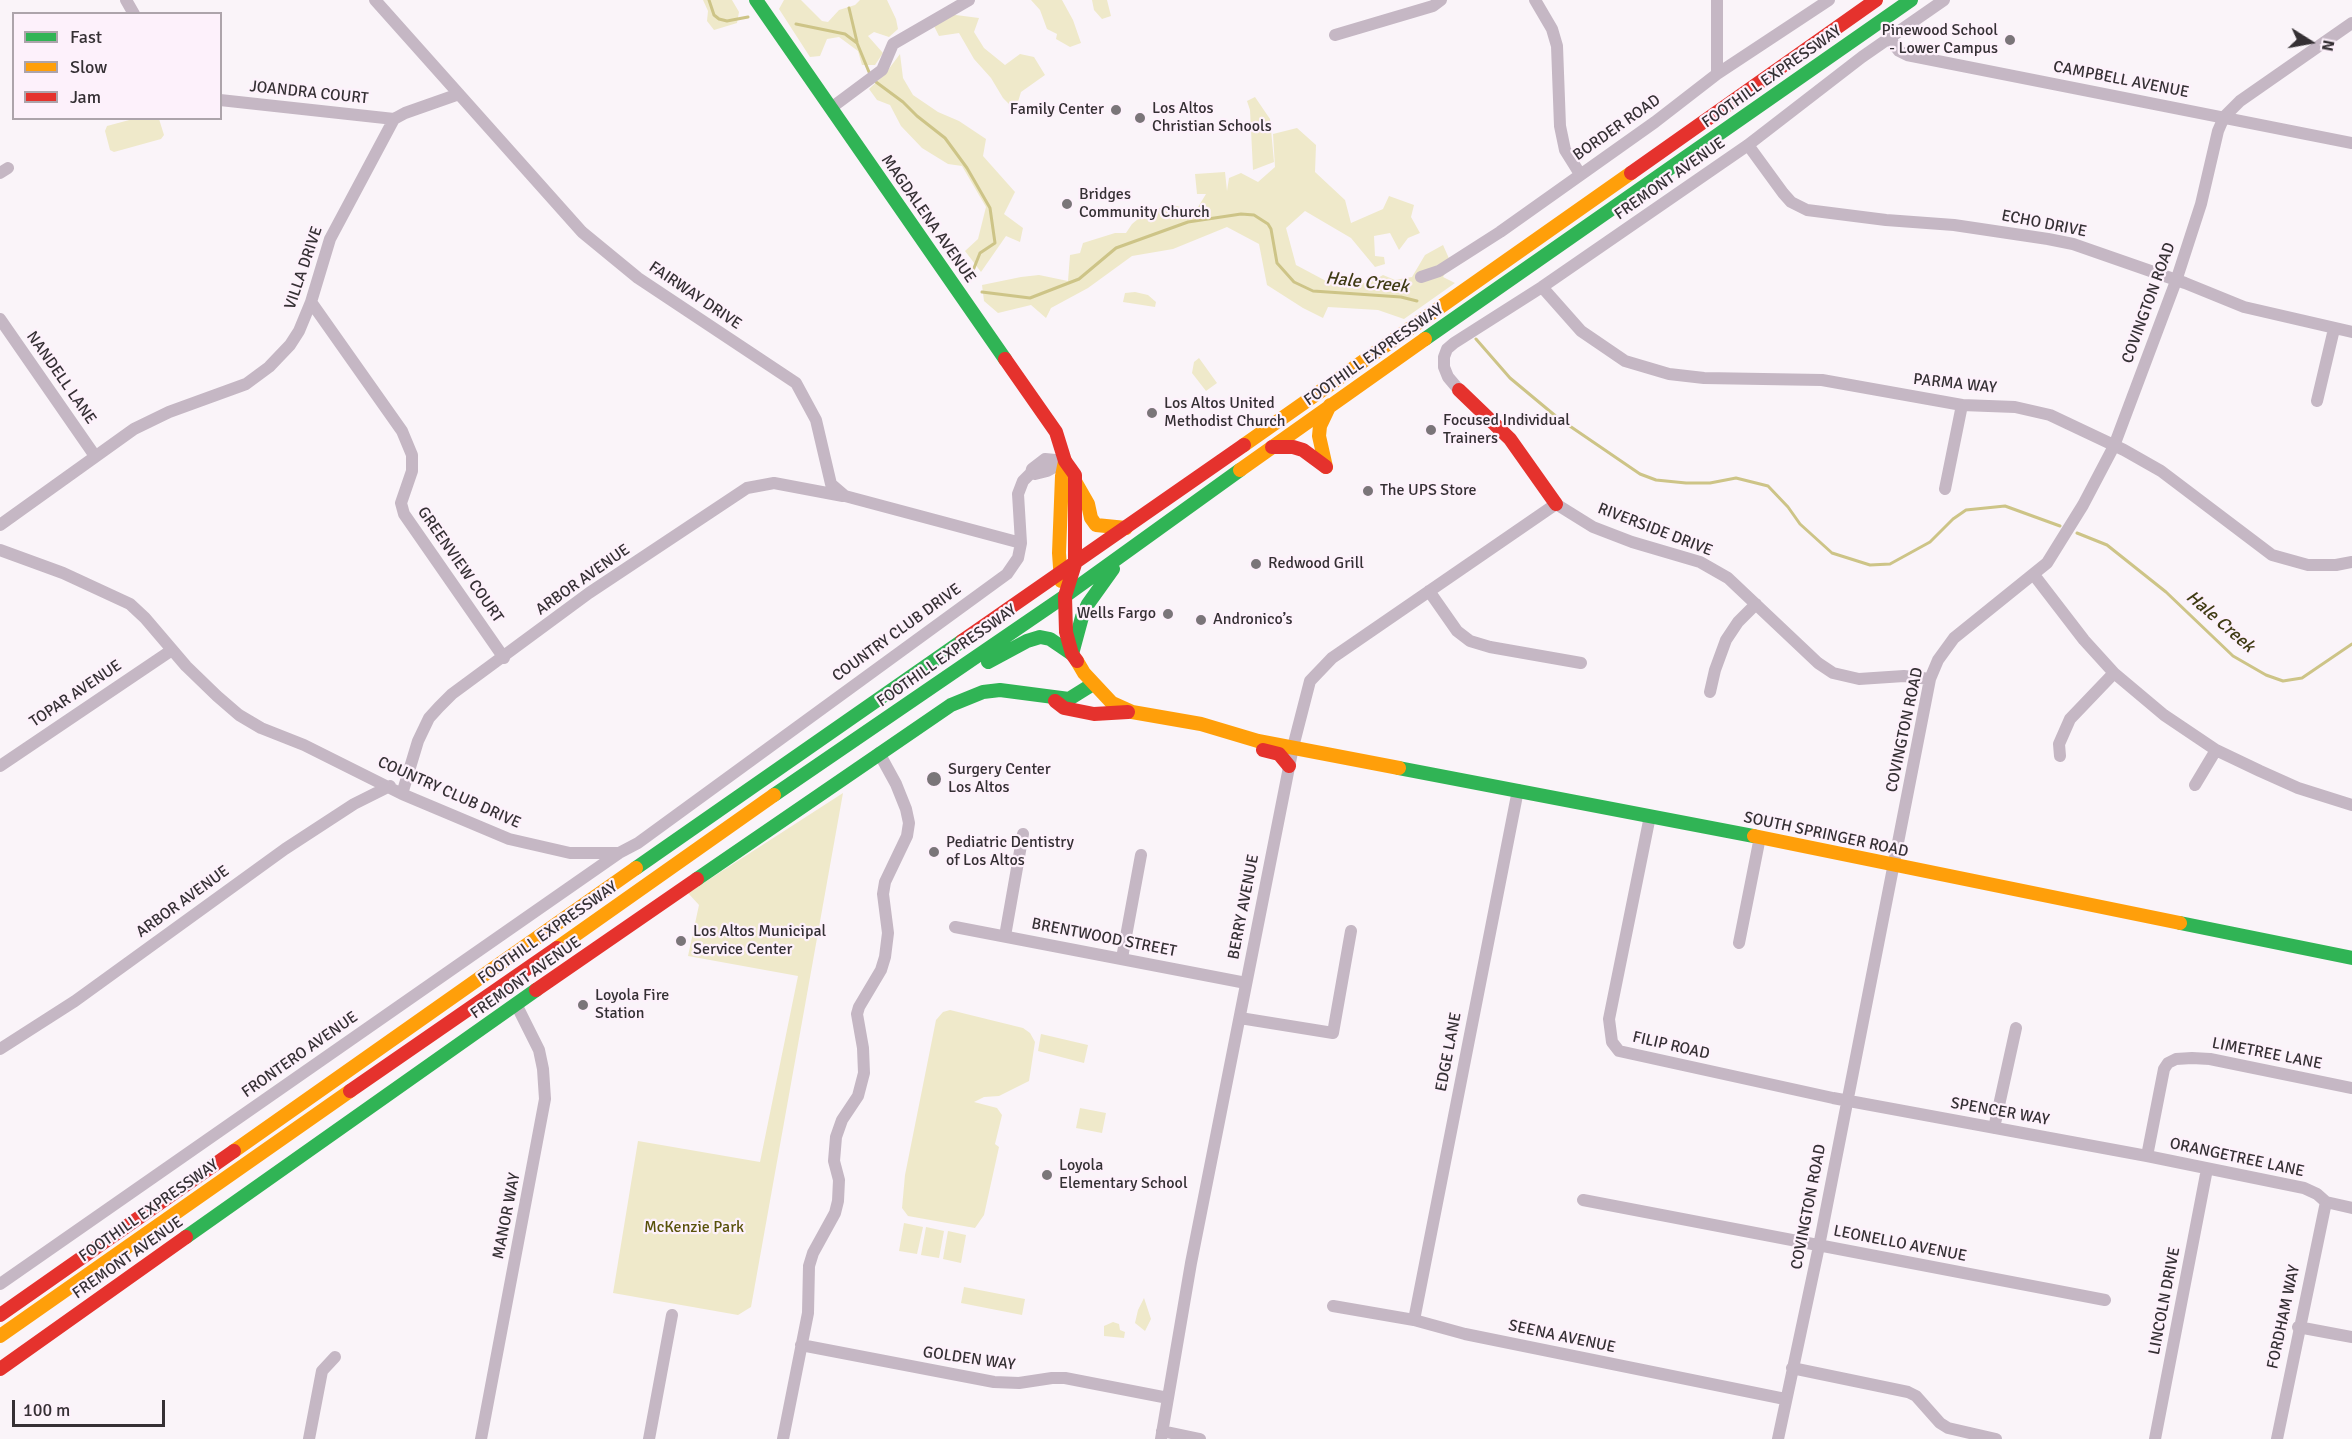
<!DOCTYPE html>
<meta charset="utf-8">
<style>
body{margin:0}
#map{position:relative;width:2352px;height:1439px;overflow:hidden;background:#faf4f9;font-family:Signika,sans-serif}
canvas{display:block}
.legend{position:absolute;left:12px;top:12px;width:210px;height:108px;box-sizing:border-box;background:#fdf1fb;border:2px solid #ada4ab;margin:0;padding:8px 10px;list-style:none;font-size:18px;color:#353034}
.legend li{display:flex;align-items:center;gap:12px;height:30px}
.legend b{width:30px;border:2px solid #ada4ab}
.north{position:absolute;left:2280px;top:12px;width:60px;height:60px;-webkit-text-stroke:4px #fdf1fb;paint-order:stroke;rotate:101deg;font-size:16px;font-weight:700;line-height:24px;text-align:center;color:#353034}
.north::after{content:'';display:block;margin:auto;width:21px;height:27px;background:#353034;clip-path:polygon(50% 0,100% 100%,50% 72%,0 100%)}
.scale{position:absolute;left:12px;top:1400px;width:153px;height:27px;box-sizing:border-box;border:3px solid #353034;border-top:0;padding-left:8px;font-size:18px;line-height:21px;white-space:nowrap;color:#353034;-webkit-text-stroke:4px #fdf1fb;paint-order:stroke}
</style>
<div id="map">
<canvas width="2352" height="1439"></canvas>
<ul class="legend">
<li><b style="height:8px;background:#30b455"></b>Fast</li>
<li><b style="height:8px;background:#ff9f0a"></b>Slow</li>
<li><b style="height:8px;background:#e5322d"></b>Jam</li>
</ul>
<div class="north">N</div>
<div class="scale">100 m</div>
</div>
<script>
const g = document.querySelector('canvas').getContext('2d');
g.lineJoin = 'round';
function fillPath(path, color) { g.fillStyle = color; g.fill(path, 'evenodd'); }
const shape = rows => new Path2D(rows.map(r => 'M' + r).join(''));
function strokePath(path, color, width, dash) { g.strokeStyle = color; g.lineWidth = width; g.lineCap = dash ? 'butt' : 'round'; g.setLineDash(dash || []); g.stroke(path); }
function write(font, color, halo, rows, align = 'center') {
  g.font = font + ' Signika,sans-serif'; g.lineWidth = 4.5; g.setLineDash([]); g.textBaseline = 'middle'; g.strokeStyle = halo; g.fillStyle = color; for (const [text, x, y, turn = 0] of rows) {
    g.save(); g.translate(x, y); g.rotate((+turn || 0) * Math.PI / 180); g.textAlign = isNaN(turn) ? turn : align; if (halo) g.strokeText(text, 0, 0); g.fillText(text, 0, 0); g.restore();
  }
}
const green = shape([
 [703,0,732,0,739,12,737,23,714,30,707,21,708,11],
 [784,0,801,0,822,21,828,22,839,10,855,5,860,0,887,0,896,19,898,29,889,37,874,32,868,36,883,53,875,65,862,65,858,51,839,37,827,39,820,56,810,57,779,9],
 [1031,0,1062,0,1073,20,1081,43,1070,47,1056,39,1057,34,1047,29,1040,10],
 [1092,0,1107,0,1111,16,1102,19,1094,10],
 [948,14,979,18,974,32,984,48,1005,65,1020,54,1034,57,1045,75,1021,92,1017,105,1009,104,1003,98,991,78,974,59,959,33,939,36,934,26],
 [900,54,903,78,913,95,938,112,959,121,986,139,983,156,1015,192,1004,214,1023,228,1020,242,1006,236,981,272,965,251,978,239,986,207,962,166,948,164,922,148,901,126,890,105,877,100,869,89,885,74],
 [1255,97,1270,119,1274,162,1253,170,1250,110,1247,101],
 [133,119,159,119,164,135,161,139,114,152,110,150,105,131,107,126],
 [1297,128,1316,145,1315,172,1345,200,1351,223,1383,209,1389,196,1414,205,1411,217,1420,233,1408,238,1399,250,1390,233,1374,236,1375,256,1384,257,1385,264,1375,267,1351,238,1305,211,1286,228,1296,265,1326,281,1369,283,1383,275,1395,280,1412,277,1425,255,1443,245,1451,263,1443,277,1455,283,1404,319,1378,310,1328,307,1323,318,1303,308,1267,285,1259,244,1227,227,1173,249,1132,256,1088,288,1051,308,1046,318,1031,305,998,313,984,301,982,285,1021,277,1039,275,1068,281,1070,255,1080,253,1083,243,1115,233,1126,233,1132,224,1150,209,1177,206,1195,212,1206,194,1197,194,1195,174,1225,172,1227,191,1229,178,1241,173,1258,182,1275,167,1273,134],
 [1135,292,1148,295,1156,302,1155,307,1123,302,1125,293],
 [1199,358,1217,383,1206,391,1192,373,1194,362],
 [843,793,751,1307,738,1315,613,1293,638,1141,760,1162,798,976,688,956,699,905,688,893],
 [950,1010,1023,1028,1030,1033,1035,1042,1029,1081,999,1096,984,1097,974,1102,997,1108,1002,1115,995,1144,999,1147,984,1215,975,1228,908,1216,902,1208,905,1175,936,1020,943,1012],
 [1041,1034,1088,1045,1084,1063,1038,1051],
 [1080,1108,1106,1113,1102,1133,1076,1128],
 [904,1223,923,1227,917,1254,899,1251],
 [926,1227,944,1231,939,1258,921,1255],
 [948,1231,966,1235,961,1263,943,1259],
 [964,1287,1025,1299,1022,1315,961,1303],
 [1144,1298,1151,1319,1145,1331,1135,1323,1138,1310],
 [1113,1322,1119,1324,1120,1330,1125,1332,1124,1338,1104,1336,1104,1326]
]);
const stream = shape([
 [709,0,714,15,719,19,727,21,748,17],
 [849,8,857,42],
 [796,24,845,34,857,43,869,72],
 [876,82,903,102,917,116,945,138,967,168,990,208,995,243,980,253,972,273,973,278],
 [982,292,1030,298,1079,279,1116,248,1188,222,1241,214,1254,215,1268,224,1271,229,1277,263,1294,282,1313,291,1401,297,1417,301],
 [1476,339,1510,378,1558,418,1640,474,1656,480,1686,483,1710,483,1736,478,1768,486,1788,507,1800,524,1832,553,1870,565,1890,564,1930,542,1953,519,1966,510,2005,506,2060,526],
 [2077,533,2107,545,2166,592,2233,656,2266,675,2283,681,2302,678,2352,644]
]);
const street = shape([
 [126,0,134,14],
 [375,0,582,232,638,278,796,383,816,420,831,484,845,496,1021,543],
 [1535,0,1552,29,1557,46,1560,126,1565,150,1580,174],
 [1717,0,1717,74],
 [1335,35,1433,6,1441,0],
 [1889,38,1899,51,1907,55,2352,143],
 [220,100,394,119],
 [831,108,882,70,893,44,969,0],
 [1748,145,1783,193,1791,202,1807,210,1886,220,1954,225,2048,239,2073,244,2185,283,2244,307,2352,332],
 [0,173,8,168],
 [1421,277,1439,271,1500,232,1655,122,1717,74,1829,0],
 [1542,287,1581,331,1625,361,1669,374,1704,378,1822,380,1962,405,2015,407,2050,415,2124,450,2161,471,2272,555,2308,565,2336,565,2352,562],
 [311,302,402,431,412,455,412,471,401,503,404,514,504,658],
 [0,319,95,456],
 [1459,390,1448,377,1444,367,1444,357,1447,349,1454,343,1542,287,1748,145,1862,57,1944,0],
 [2317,401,2334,329],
 [1031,473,1035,474,1047,471,1065,461],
 [1945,489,1962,405],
 [0,525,134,429,169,412,246,384,269,367,290,345,299,331,311,302,330,239,394,119,405,113,459,94],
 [0,550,63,573,130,604,145,618,186,666,217,696,239,715,261,728,304,745,402,794,509,839,570,853,619,853,638,843,1007,574,1018,558,1021,543,1018,494,1023,481,1031,473,1032,469,1045,459,1065,461],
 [2034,575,2084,640,2114,673,2164,715,2216,750,2260,771,2298,788,2352,805],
 [1429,591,1457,631,1470,641,1490,647,1581,663],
 [1710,692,1715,670,1726,640,1738,622,1756,604],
 [2060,756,2059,744,2070,719,2114,673],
 [0,766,172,650],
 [2195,785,2216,750],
 [402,794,418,741,429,718,439,707,452,694,589,593,747,488,774,483,843,496],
 [1650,816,1609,1019,1612,1042,1619,1051,1833,1098,2147,1156,2304,1188,2317,1194,2326,1202,2352,1208],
 [955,927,1246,983],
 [1005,936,1023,834],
 [1739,943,1760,837],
 [1122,958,1141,855],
 [1240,1018,1333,1033,1351,931],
 [0,1049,75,1001,285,849,354,804,390,786],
 [1994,1128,2016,1028],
 [2147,1156,2164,1069,2168,1063,2176,1059,2192,1058,2210,1059,2352,1088],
 [1583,1200,2105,1300],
 [0,1284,619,853],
 [1333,1306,1414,1320,1465,1334,1785,1399],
 [1414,1320,1518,790],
 [2298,1327,2352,1337],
 [801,1345,994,1382,1019,1383,1052,1378,1065,1378,1168,1398],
 [1792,1368,1908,1392,1916,1396,1940,1423,1948,1428,1996,1439],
 [1162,1431,1200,1439],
 [309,1439,322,1371,335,1357],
 [481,1439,545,1099,543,1069,539,1050,516,1004],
 [649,1439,672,1315],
 [783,1439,808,1313,809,1266,813,1253,835,1213,838,1201,839,1180,834,1161,836,1137,842,1120,858,1096,864,1073,863,1048,857,1014,859,1007,881,970,885,957,888,933,883,894,885,882,907,836,909,823,906,809,896,784,879,753],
 [1161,1439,1191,1263,1293,747,1310,681,1332,658,1556,504,1593,527,1632,542,1700,562,1728,578,1818,663,1833,673,1859,679,1904,676,1930,679],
 [1778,1439,1819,1246,1930,679,1938,660,1954,638,2047,563,2083,505,2114,446,2176,281,2201,204,2218,131,2224,117,2240,101,2352,23],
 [2155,1439,2207,1169],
 [2277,1439,2326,1202]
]);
const fast = shape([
 [756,0,1005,359],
 [1425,339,1911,0],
 [988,662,1027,641,1040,637,1050,639,1072,654,1082,617,1088,604,1113,569],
 [1399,768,1754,836],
 [774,795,1065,596,1240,470],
 [636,868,962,641],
 [697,879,951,705,983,692,1000,690,1069,699,1093,684],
 [2180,923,2352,958],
 [186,1237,536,990]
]);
const slow = shape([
 [1244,445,1631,173],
 [1326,467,1319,436,1320,426,1330,405],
 [1240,470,1425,339],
 [1076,483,1088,504,1091,518,1096,525,1126,528],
 [1061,581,1059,553,1062,476,1065,461],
 [1077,661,1084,673,1112,703,1132,712,1201,724,1258,741,1399,768],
 [1754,836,2180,923],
 [557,948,774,795],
 [234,1151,636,868],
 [0,1336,350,1091]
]);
const jam = shape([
 [1631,173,1876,0],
 [1005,359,1056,432,1065,461,1075,475,1075,564,1065,596,1066,632,1072,654,1077,661],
 [1459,390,1510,439,1556,504],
 [1272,447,1293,447,1303,450,1326,467],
 [962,641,1244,445],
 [1055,701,1064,708,1094,714,1128,712],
 [1263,750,1279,754,1289,766],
 [536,990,697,879],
 [350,1091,557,948],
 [0,1315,234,1151],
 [0,1369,186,1237]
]);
const markers = [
 [2010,40,6,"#7a7579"],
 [1116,110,6,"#7a7579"],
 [1140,118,6,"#7a7579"],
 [1067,204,6,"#7a7579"],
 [1152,413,6,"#7a7579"],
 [1431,430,6,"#7a7579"],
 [1368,491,6,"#7a7579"],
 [1256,564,6,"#7a7579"],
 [1168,614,6,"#7a7579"],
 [1201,620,6,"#7a7579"],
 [934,779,8,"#7a7579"],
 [934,852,6,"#7a7579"],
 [681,941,6,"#7a7579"],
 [583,1005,6,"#7a7579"],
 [1047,1175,6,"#7a7579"]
];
const poiNames = [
 ["Pinewood School",1998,31,"right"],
 ["- Lower Campus",1998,49,"right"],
 ["Los Altos",1152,109],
 ["Christian Schools",1152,127],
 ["Family Center",1104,110,"right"],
 ["Bridges",1079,195],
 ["Community Church",1079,213],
 ["Los Altos United",1164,404],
 ["Methodist Church",1164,422],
 ["Focused Individual",1443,421],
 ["Trainers",1443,439],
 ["The UPS Store",1380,491],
 ["Redwood Grill",1268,564],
 ["Wells Fargo",1156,614,"right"],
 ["Andronico’s",1213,620],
 ["Surgery Center",948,770],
 ["Los Altos",948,788],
 ["Pediatric Dentistry",946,843],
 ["of Los Altos",946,861],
 ["Los Altos Municipal",693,932],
 ["Service Center",693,950],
 ["Loyola Fire",595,996],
 ["Station",595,1014],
 ["Loyola",1059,1166],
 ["Elementary School",1059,1184]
];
const streetNames = [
 ["FOOTHILL EXPRESSWAY",1772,77,-35],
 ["CAMPBELL AVENUE",2121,80,11],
 ["JOANDRA COURT",309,93,6],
 ["BORDER ROAD",1617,128,-35],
 ["FREMONT AVENUE",1670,179,-35],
 ["MAGDALENA AVENUE",928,219,55],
 ["ECHO DRIVE",2044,224,11],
 ["VILLA DRIVE",304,268,-71],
 ["FAIRWAY DRIVE",695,296,34],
 ["COVINGTON ROAD",2149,303,-70],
 ["FOOTHILL EXPRESSWAY",1374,355,-35],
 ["NANDELL LANE",61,378,55],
 ["PARMA WAY",1955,384,6],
 ["RIVERSIDE DRIVE",1655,530,21],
 ["GREENVIEW COURT",460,565,55],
 ["ARBOR AVENUE",583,580,-35],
 ["COUNTRY CLUB DRIVE",897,633,-36],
 ["FOOTHILL EXPRESSWAY",947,656,-35],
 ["TOPAR AVENUE",76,694,-34],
 ["COVINGTON ROAD",1905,730,-78],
 ["COUNTRY CLUB DRIVE",449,793,24],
 ["SOUTH SPRINGER ROAD",1826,835,12],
 ["ARBOR AVENUE",183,902,-36],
 ["BERRY AVENUE",1244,907,-79],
 ["FOOTHILL EXPRESSWAY",548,933,-35],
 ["BRENTWOOD STREET",1104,938,11],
 ["FREMONT AVENUE",526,978,-35],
 ["FILIP ROAD",1671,1046,13],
 ["EDGE LANE",1449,1052,-79],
 ["LIMETREE LANE",2267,1054,11],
 ["FRONTERO AVENUE",300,1055,-35],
 ["SPENCER WAY",2000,1112,10],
 ["ORANGETREE LANE",2237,1158,12],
 ["COVINGTON ROAD",1809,1207,-79],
 ["FOOTHILL EXPRESSWAY",149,1211,-35],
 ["MANOR WAY",507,1216,-79],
 ["LEONELLO AVENUE",1900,1244,11],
 ["FREMONT AVENUE",128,1258,-35],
 ["LINCOLN DRIVE",2165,1301,-79],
 ["FORDHAM WAY",2284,1317,-78],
 ["SEENA AVENUE",1562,1337,12],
 ["GOLDEN WAY",969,1359,8]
];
const parkNames = [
 ["McKenzie Park",694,1228]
];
const waterNames = [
 ["Hale Creek",1367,283,6],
 ["Hale Creek",2220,622,41]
];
fillPath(green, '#efe9ca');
strokePath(stream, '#cdc487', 3);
strokePath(street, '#c5b7c4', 12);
strokePath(fast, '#30b455', 14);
strokePath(slow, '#ff9f0a', 14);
strokePath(jam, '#e5322d', 14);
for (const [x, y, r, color] of markers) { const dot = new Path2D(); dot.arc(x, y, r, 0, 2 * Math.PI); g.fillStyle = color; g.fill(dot); strokePath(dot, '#fdf1fb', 2); }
write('16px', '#353034', '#fdf1fb', poiNames, 'left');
write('16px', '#353034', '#fdf1fb', streetNames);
write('16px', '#59520a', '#fdf1fb', parkNames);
write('italic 18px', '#3f3b14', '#fdf1fb', waterNames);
</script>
